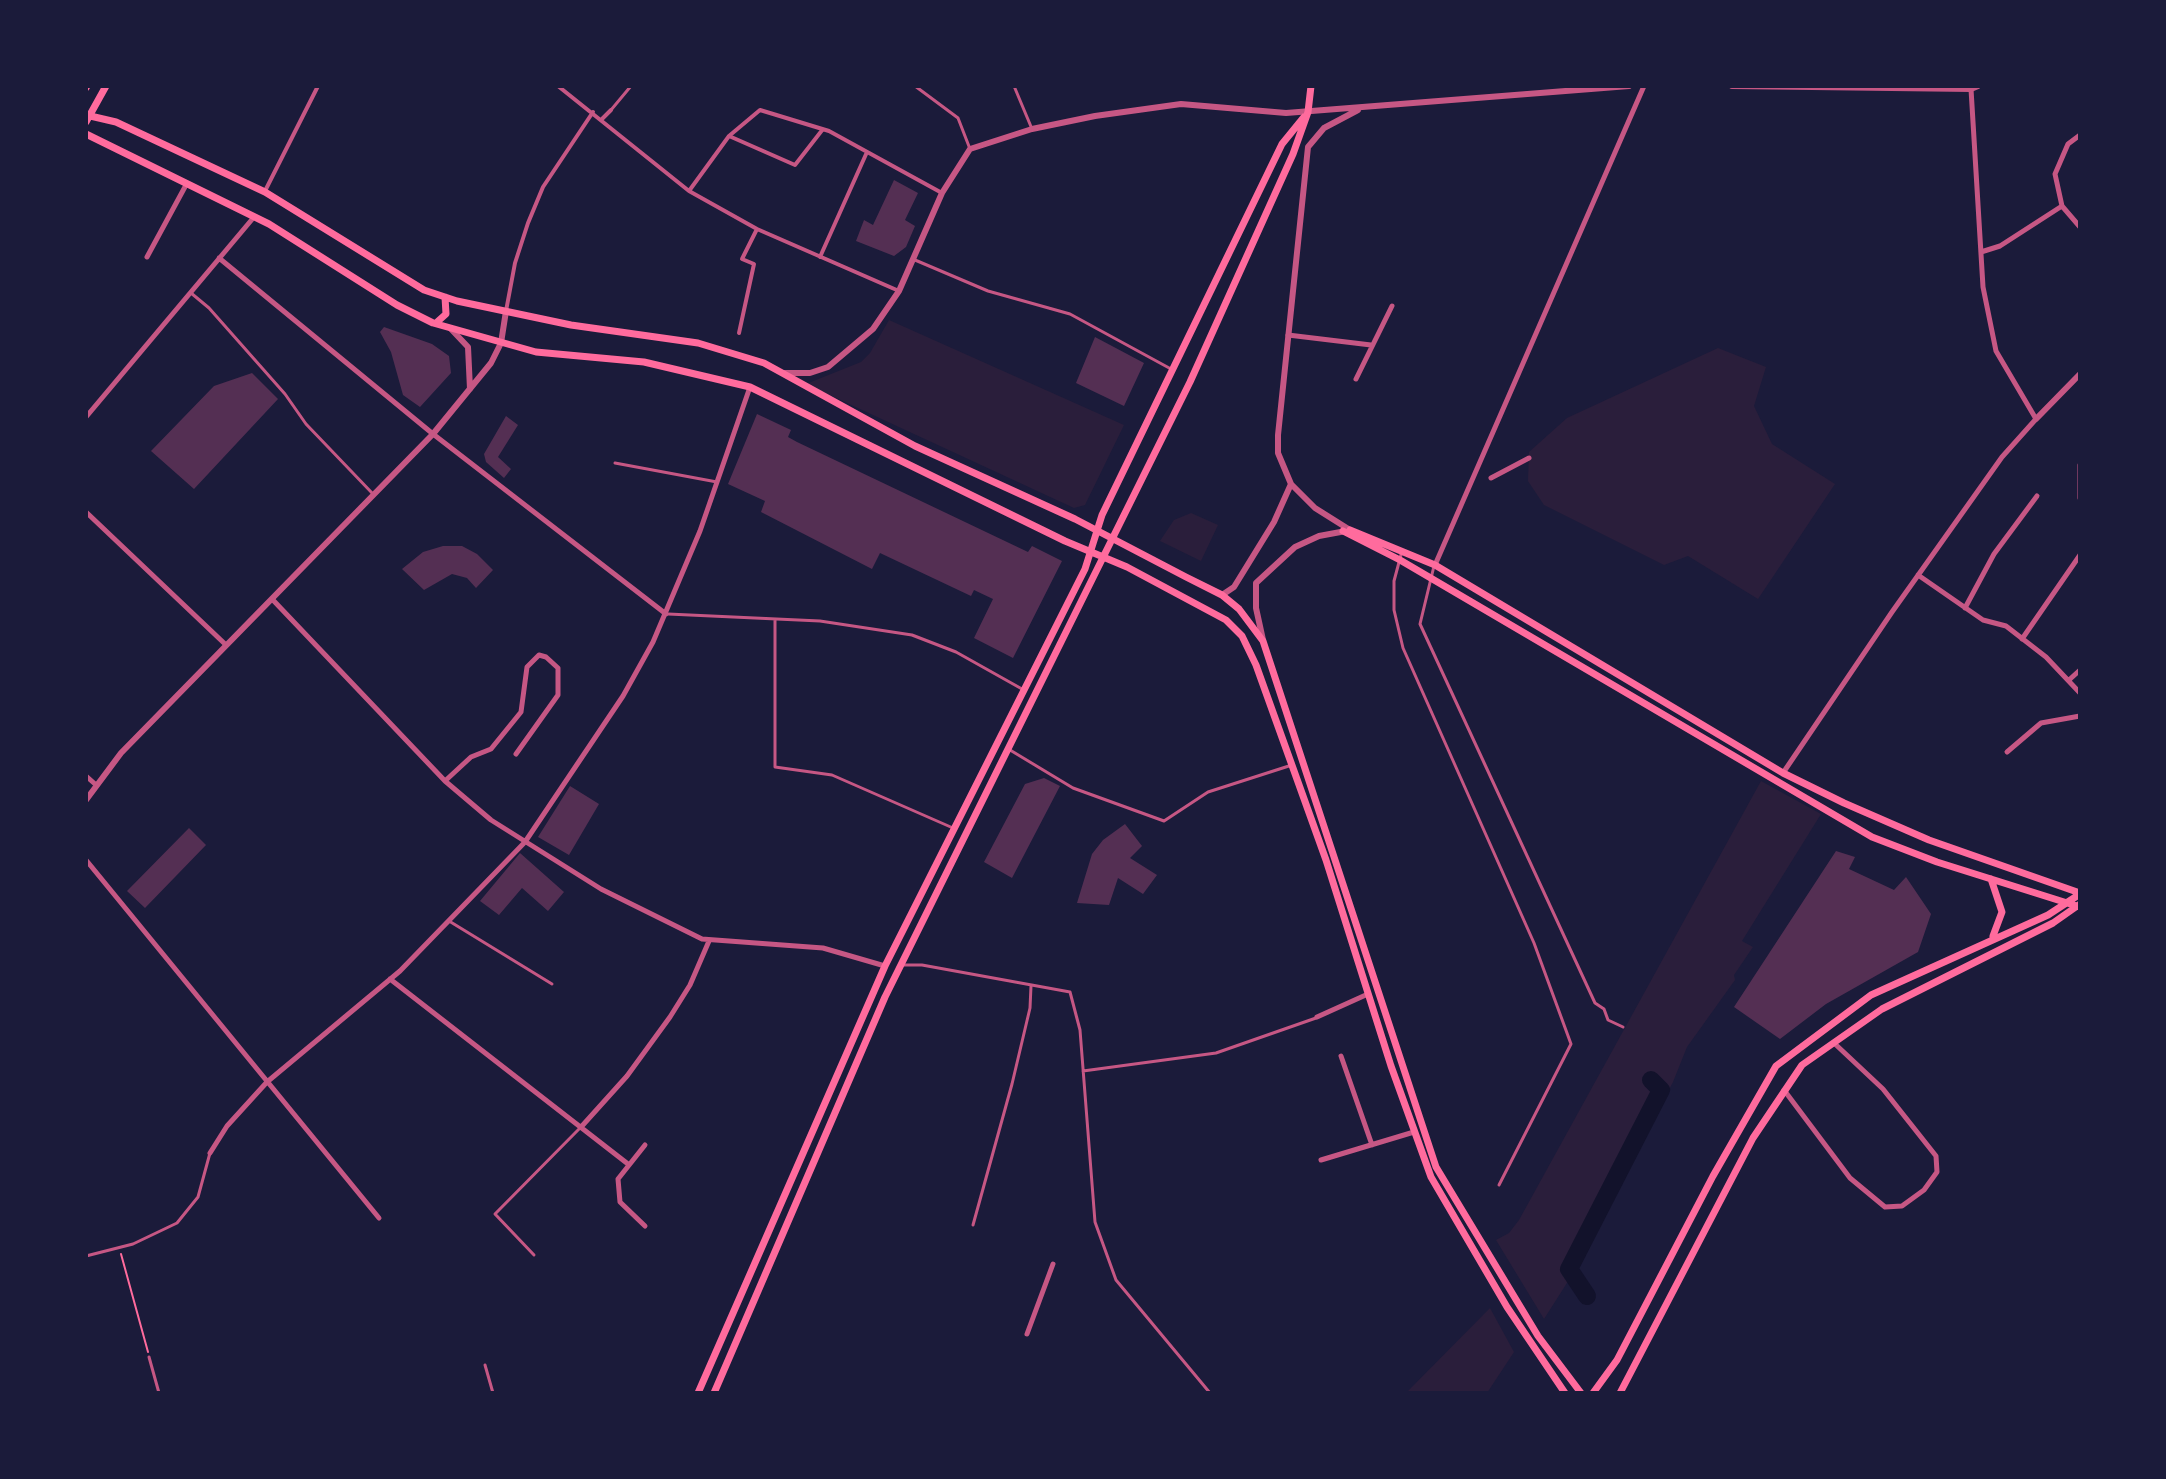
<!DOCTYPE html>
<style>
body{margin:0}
#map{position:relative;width:2166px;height:1479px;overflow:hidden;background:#1b1b3a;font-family:"PT Sans",sans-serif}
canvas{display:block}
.frame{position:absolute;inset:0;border:88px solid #1b1b3a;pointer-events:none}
</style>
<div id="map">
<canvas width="2166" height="1479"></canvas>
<div class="frame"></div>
</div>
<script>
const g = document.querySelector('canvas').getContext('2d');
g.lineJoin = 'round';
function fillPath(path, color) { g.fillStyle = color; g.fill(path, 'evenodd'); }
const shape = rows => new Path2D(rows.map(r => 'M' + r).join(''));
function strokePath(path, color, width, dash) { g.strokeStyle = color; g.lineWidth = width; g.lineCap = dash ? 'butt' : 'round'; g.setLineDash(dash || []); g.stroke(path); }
const green = shape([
 [889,320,1124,425,1085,505,1074,508,806,384,861,362,870,353],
 [1718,348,1766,367,1754,406,1772,444,1835,484,1758,599,1688,556,1664,565,1544,505,1528,481,1529,452,1567,418],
 [1191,513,1218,525,1201,561,1160,541,1174,520],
 [1761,781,1821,814,1742,941,1753,947,1734,975,1735,980,1687,1047,1673,1082,1572,1275,1544,1319,1496,1240,1509,1233,1519,1220],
 [1490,1308,1514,1352,1487,1393,1406,1393]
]);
const river = shape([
 [1587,1296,1569,1269,1661,1090,1651,1080]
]);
const building = shape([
 [894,180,918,193,905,220,915,226,906,247,894,256,856,241,864,220,873,225],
 [384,327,432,344,449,356,451,373,420,407,403,395,391,352,380,332],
 [1095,337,1144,363,1124,406,1076,383],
 [252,373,278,399,194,489,151,451,214,386],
 [757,414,791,430,788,437,797,442,1028,552,1032,546,1062,561,1013,658,974,638,993,599,974,590,971,596,880,553,872,569,761,512,765,501,728,484],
 [506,416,518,425,498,457,511,469,504,478,486,462,484,454],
 [443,546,462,546,477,554,493,570,476,588,467,578,452,574,424,590,402,569,423,552],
 [1044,778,1060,786,1012,878,984,862,1025,784],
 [570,786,599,804,569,855,538,837],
 [1125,824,1142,846,1130,858,1157,875,1143,894,1118,878,1109,905,1077,903,1092,854,1103,840],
 [189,828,206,845,145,908,127,891],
 [1836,851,1855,857,1849,869,1894,890,1906,877,1931,914,1918,952,1826,1004,1780,1039,1734,1007],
 [520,853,564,892,548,911,522,888,499,915,480,901]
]);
const path = shape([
 [121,1254,148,1352]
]);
const service = shape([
 [915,86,958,118,970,149],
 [1014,86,1032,129],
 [611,110,631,86],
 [915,260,988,291,1070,314,1171,369],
 [191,293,209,308,285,394,306,424,373,494],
 [615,463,717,482],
 [1402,551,1394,581,1394,610,1403,648,1534,943,1571,1044,1499,1185],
 [1434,566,1420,624,1595,1003,1604,1009,1608,1020,1623,1027],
 [668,614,820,621,912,635,956,652,1022,689],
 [775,619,775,767,832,775,953,828],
 [1010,750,1073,788,1164,821,1208,792,1292,765],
 [449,921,552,984],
 [901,965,922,965,1070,992,1080,1030,1095,1222,1116,1280,1210,1393],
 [1083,1071,1216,1053,1316,1018],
 [973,1225,1012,1084,1030,1008,1031,986],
 [534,1255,495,1214,579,1129],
 [86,1256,133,1244,177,1223,198,1197,210,1153],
 [149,1357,159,1393],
 [485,1365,493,1393]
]);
const pedestrian = shape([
 [558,86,689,191,757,229,899,291],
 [602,119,611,110],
 [729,136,795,165,823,129],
 [265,191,318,86],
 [689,191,729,136,760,110,829,131,942,193],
 [820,257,867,152],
 [506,311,515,263,528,223,543,187,593,112],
 [739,333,754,264,742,259,757,229]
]);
const minor = shape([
 [2062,206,2080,227],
 [1981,252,2000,246,2062,206,2055,174,2068,144,2080,135],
 [147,257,186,185],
 [219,258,433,434,666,614],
 [1288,335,1371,345],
 [1356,379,1392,306],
 [86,417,254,217],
 [2080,465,2080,498],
 [1491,478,1529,458],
 [86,512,225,644],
 [1435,565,1644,86],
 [1918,575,1983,620,2006,626,2046,657,2080,693],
 [272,599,445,781,491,820,601,889,702,939,823,948,885,966],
 [1965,608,1994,554,2037,496],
 [2022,639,2080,555],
 [2069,680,2080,670],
 [2007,752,2041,723,2080,716],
 [1783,773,1892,612,2002,457,2036,419,1996,351,1983,287,1971,89],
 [86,776,95,784],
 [445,781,471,757,491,749,521,712,527,667,539,655,546,657,558,668,558,695,516,754],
 [86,860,379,1218],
 [390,979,628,1164],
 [1317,1017,1368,994],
 [1341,1056,1372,1145],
 [1784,1090,1850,1178,1885,1207,1902,1206,1924,1190,1937,1172,1936,1156,1883,1089,1834,1043],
 [582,1126,627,1076,670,1017,690,985,709,941],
 [645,1145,618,1179,620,1202,645,1226],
 [210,1153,227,1126,267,1082,400,971,525,842,623,696,653,642,700,531,750,387],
 [1321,1160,1414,1132],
 [1027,1334,1053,1264]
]);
const tertiary = shape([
 [1732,86,1971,89,1978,86],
 [451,329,468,347,470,389],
 [783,373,810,373,828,367,873,329,899,291,942,193,970,149,1032,129,1095,116,1181,104,1286,113,1629,86],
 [2036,419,2080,374],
 [1350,530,1315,508,1291,484,1278,453,1278,435,1308,147,1324,128,1358,110],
 [1222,595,1234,587,1274,522,1291,484],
 [1263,640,1256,608,1256,583,1295,547,1319,536,1346,531],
 [86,800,121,753,433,434,491,363,501,343,506,311]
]);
const secondary = shape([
 [86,88,87,86],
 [86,115,116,122,265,192,424,290,457,301,571,325,698,343,764,363,915,446,1075,519,1186,577,1222,595,1239,609,1263,641,1436,1167,1538,1336,1581,1393],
 [86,122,106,86],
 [86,134,269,224,397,305,433,323,536,352,644,362,750,387,1065,541,1127,567,1226,620,1242,636,1256,665,1326,860,1391,1066,1431,1177,1507,1307,1565,1393],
 [436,323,446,314,445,297],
 [1350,530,1435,565,1783,773,1844,803,1929,840,2080,893],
 [1343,531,1400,560,1872,837,1937,862,2080,907],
 [1991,879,2002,912,1993,936],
 [698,1393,885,966,1085,569,1102,515,1282,144,1304,117],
 [714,1393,885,997,1190,382,1293,154,1308,112,1311,86],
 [1593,1393,1617,1360,1713,1176,1776,1066,1871,995,2048,915,2080,894],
 [1620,1393,1753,1138,1802,1065,1882,1009,2053,923,2080,904]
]);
fillPath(green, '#2a1e3b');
strokePath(river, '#12122b', 18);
fillPath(building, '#542f53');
strokePath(path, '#ff6b9d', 2);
strokePath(service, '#c65784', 3);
strokePath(pedestrian, '#c65784', 4);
strokePath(minor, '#c65784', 5);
strokePath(tertiary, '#c65784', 6);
strokePath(secondary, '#ff6b9d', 7);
</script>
